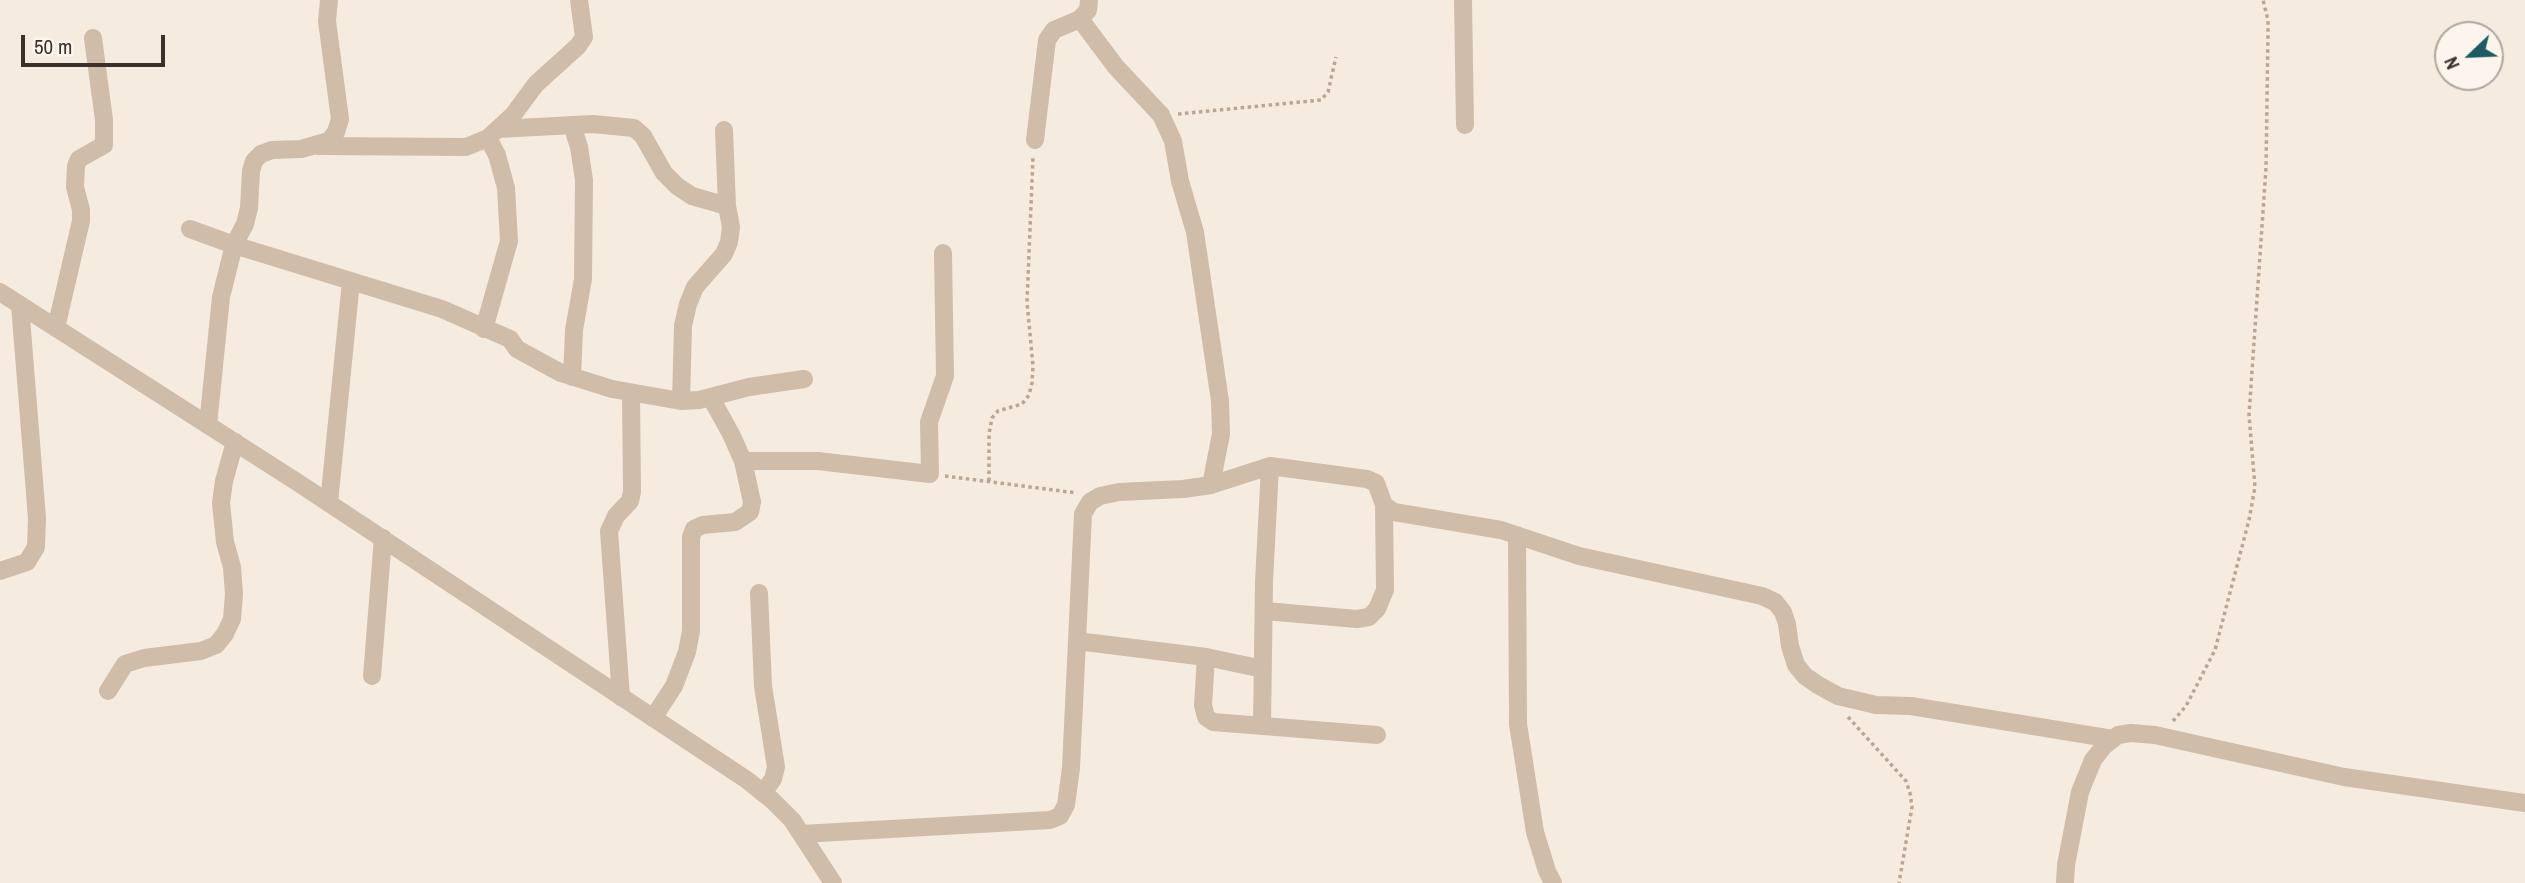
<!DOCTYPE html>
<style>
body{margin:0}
#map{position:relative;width:2525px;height:883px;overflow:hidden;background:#f5ecdf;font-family:"Archivo Narrow",sans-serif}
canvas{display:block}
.north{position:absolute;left:2434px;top:21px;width:70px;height:70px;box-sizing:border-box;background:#fcf5ed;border:2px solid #afa69f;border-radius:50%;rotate:247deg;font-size:19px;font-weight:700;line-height:28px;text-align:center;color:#3c302a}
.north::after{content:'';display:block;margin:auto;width:24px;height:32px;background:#1b5b62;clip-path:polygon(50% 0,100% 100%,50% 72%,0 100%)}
.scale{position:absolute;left:21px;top:35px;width:144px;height:32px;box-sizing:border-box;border:4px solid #3c302a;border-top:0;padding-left:9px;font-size:21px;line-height:24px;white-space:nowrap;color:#3c302a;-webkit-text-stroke:5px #fcf5ed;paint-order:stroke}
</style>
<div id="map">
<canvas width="2525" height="883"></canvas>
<div class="north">N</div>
<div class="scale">50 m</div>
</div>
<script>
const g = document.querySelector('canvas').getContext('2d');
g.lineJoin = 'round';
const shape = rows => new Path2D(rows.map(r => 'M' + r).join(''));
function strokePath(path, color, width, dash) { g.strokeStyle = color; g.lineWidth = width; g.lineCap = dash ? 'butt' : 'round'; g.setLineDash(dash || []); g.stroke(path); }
const path = shape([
 [1178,114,1321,100,1328,92,1336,57],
 [945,476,1077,493],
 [989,481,989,434,992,418,998,411,1022,404,1029,395,1032,383,1033,366,1027,302,1033,157],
 [1848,717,1906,781,1910,793,1912,807,1899,883],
 [2173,721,2186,706,2215,650,2249,520,2255,487,2249,415,2266,168,2268,34,2268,20,2263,0]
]);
const minor = shape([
 [1463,0,1465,125],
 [1080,19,1116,67,1161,115,1173,141,1180,181,1195,232,1220,401,1221,434,1211,485],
 [572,125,579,147,584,180,583,279,574,330,572,377],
 [498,129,593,124,634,128,643,136,664,173,677,186,692,196,727,206],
 [1035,140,1047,40,1054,30,1080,19,1088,10,1089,0],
 [318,146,466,147,488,138,513,115,536,84,578,46,584,37,579,0],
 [190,229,234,245,442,309,510,339,517,349,561,373,612,389,681,401,699,400,749,387,804,379],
 [56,328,81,221,81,210,75,187,76,166,79,159,104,145,104,120,93,38],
 [484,329,509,241,506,188,497,155,488,138],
 [681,401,683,326,688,304,695,287,724,254,729,242,731,227,727,206,724,130],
 [208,425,221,297,234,245,245,224,249,208,251,171,254,161,261,154,272,150,301,149,329,141,336,132,340,119,327,21,329,0],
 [743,461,818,461,930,474,929,422,945,376,943,253],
 [329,503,351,281],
 [1517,535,1518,724,1535,832,1547,871,1553,883],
 [0,571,27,562,36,547,37,518,20,305],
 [759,593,763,686,776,767,773,779,763,793],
 [1265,611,1357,619,1369,617,1377,609,1385,590,1384,505],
 [1077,641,1206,657,1263,669],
 [1206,657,1203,705,1206,717,1213,722,1377,735],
 [372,676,383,538],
 [108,691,125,664,144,658,201,651,216,645,225,634,232,619,234,594,232,567,225,542,221,503,224,481,235,442],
 [621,697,609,531,616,516,630,501,632,492,631,393],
 [653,718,674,686,687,652,691,631,691,537,694,529,703,525,735,522,750,512,752,502,743,461,731,434,711,398],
 [1262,726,1264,582,1270,466],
 [802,834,1050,820,1060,816,1066,805,1071,768,1083,514,1090,502,1100,496,1119,492,1183,489,1211,485,1270,466,1367,479,1376,483,1384,505,1394,512,1501,530,1579,556,1762,596,1775,602,1783,612,1787,624,1790,646,1796,665,1805,676,1818,685,1838,696,1876,705,1911,706,2113,739],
 [2065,883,2066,865,2080,792,2093,760,2104,746,2118,735,2131,733,2155,735,2344,777,2525,803]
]);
const tertiary = shape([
 [0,292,297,482,747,780,772,800,792,820,833,883]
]);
strokePath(path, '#bba693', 3.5, [3.5, 3.5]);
strokePath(minor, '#cfbca9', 18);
strokePath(tertiary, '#cfbca9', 18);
</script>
